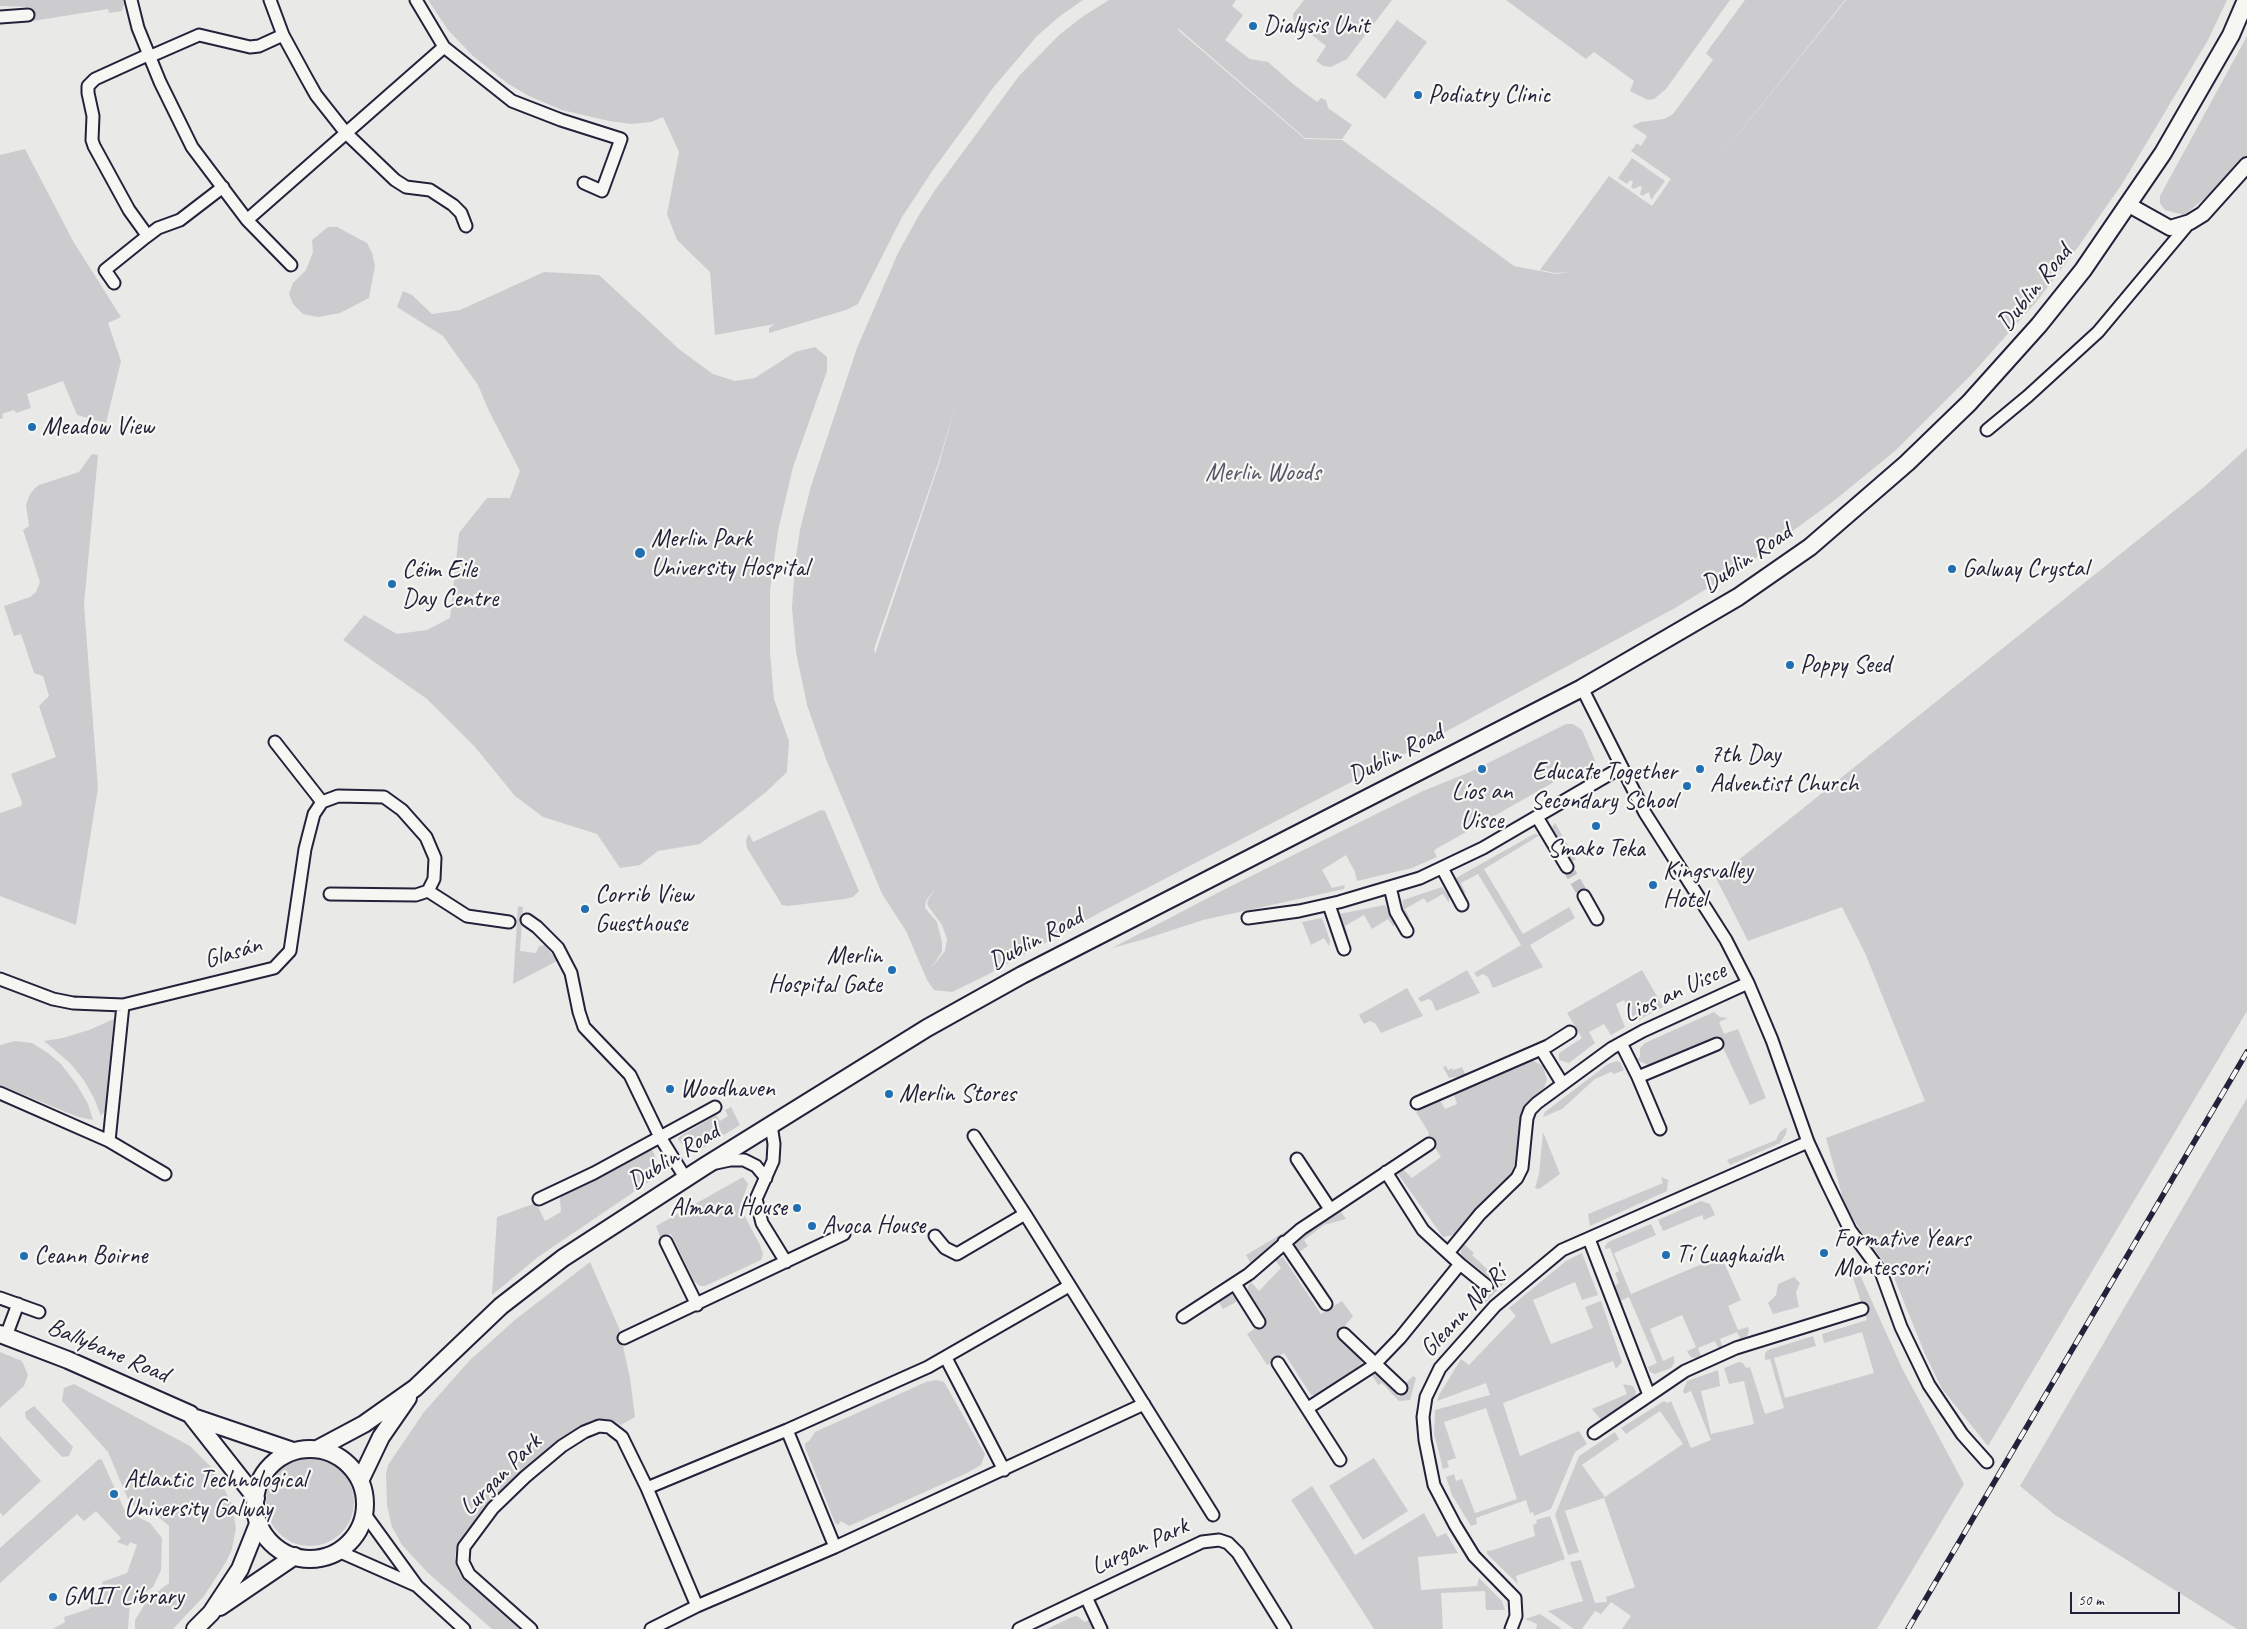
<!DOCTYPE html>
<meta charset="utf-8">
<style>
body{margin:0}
#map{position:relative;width:2247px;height:1629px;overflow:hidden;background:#e9e9e7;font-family:Caveat,sans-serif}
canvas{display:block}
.scale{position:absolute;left:2070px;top:1592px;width:110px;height:22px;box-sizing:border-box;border:2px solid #22223b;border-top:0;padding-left:6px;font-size:15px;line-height:18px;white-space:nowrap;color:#22223b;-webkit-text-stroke:4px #f6f6f2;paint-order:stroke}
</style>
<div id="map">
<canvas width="2247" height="1629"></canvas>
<div class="scale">50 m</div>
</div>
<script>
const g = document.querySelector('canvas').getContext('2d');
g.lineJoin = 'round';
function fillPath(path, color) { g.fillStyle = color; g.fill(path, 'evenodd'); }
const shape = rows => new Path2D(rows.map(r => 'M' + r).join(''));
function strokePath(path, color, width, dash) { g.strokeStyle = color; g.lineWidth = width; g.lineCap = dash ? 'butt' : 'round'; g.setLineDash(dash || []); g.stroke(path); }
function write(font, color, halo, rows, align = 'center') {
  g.font = font + ' Caveat,sans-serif'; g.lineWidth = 4.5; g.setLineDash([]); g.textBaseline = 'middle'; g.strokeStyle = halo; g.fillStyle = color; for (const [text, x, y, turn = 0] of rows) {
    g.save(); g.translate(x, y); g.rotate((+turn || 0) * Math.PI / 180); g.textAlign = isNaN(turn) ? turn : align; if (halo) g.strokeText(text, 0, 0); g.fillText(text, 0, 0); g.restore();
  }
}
const green = shape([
 [0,0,123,0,124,4,122,11,109,13,108,9,33,21,30,7,0,6],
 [428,0,1083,0,1060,16,1037,36,993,88,933,170,902,217,858,304,846,310,769,333,769,328,775,324,715,335,710,272,677,240,667,214,679,152,663,117,651,122,631,124,609,121,562,110,529,96,507,83,473,56,448,30],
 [1109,0,1236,0,1232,6,1243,15,1225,40,1250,59,1268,62,1293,84,1317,102,1321,98,1326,100,1328,108,1352,125,1342,139,1305,138,1179,29,1178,30,1305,139,1342,140,1514,266,1556,274,1571,272,1556,273,1540,270,1609,176,1652,206,1671,179,1631,151,1637,143,1641,146,1647,136,1632,126,1641,122,1664,119,1673,114,1713,60,1706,53,1745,0,1845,0,1699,183,1846,0,2227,0,2208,40,2122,184,2078,247,2037,301,1972,374,1896,450,1835,500,1749,563,1675,608,1382,766,1099,913,989,974,952,992,934,990,927,980,906,931,882,894,826,759,807,705,796,652,792,608,795,563,800,530,811,486,857,348,898,253,919,215,935,190,1019,76,1059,35,1082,17],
 [956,403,940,461,875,654,874,649,939,461],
 [935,888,927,902,928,906,942,925,947,939,945,951,931,968,942,952,942,942,937,922,925,908,926,901],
 [1304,0,1392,0,1347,59,1331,67,1323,66,1316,61,1326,46,1294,21,1293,14],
 [1506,0,1730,0,1666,89,1654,99,1648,100,1630,91,1634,81,1594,52,1586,59],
 [1397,20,1427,42,1385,99,1356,75],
 [2247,36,2247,158,2229,179,2184,215,2165,210,2160,203,2160,196],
 [25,149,73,241,121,317,108,323,121,361,106,423,77,415,63,381,27,394,31,408,16,413,14,410,2,414,3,418,0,419,0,155],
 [1632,158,1665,181,1651,200,1649,192,1642,196,1640,194,1642,187,1640,186,1634,189,1631,187,1633,182,1630,180,1627,184,1618,178],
 [328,227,337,227,367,243,372,253,375,266,369,298,340,313,318,317,303,314,293,304,289,294,293,283,306,270,313,252,312,240],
 [544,272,599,275,680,350,713,374,735,381,755,378,795,352,815,347,827,357,827,371,793,467,778,531,770,590,770,652,774,699,789,741,787,772,766,792,700,844,658,851,640,865,620,868,597,834,543,817,515,796,475,747,427,699,343,640,364,615,397,634,427,630,450,618,459,533,487,498,510,498,520,471,488,409,478,385,443,336,397,307,403,291,412,295,432,314,460,310],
 [2247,448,2247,1011,1988,1446,1942,1389,1925,1354,1891,1270,1869,1243,1845,1206,1826,1138,1925,1101,1865,953,1842,907,1748,941,1716,878,2204,487],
 [92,454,98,455,84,605,98,788,76,925,0,896,0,813,21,806,22,802,11,774,56,757,39,706,49,696,43,676,34,673,21,634,14,636,4,606,30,597,36,592,40,582,23,530,29,526,26,505,29,496,34,489,39,485,79,472],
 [1566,724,1573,724,1582,730,1596,763,1588,771,1573,779,1570,773,1436,849,1434,851,1437,857,1412,868,1357,881,1355,872,1346,855,1322,870,1332,888,1345,885,1344,889,1203,920,1145,939,1112,948,1229,887,1358,823,1423,791,1470,772],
 [821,810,825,811,859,891,853,897,845,899,788,906,782,905,747,848,746,840,749,834,753,842],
 [1555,823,1576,859,1571,862,1551,829],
 [1534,834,1540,835,1484,869,1523,934,1569,907,1575,918,1530,945,1543,967,1493,988,1488,977,1483,974,1477,977,1474,973,1521,945,1478,874,1461,883,1466,894,1460,890,1456,878],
 [1442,887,1449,896,1449,903,1443,894,1427,903,1424,898,1405,909,1410,919,1408,919,1402,910,1403,900],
 [1385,905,1394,920,1394,927,1388,919,1372,929,1364,915,1345,926,1348,936,1343,932,1339,914],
 [518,906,523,907,520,951,536,953,539,946,545,945,557,961,513,984],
 [1322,918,1330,940,1329,946,1324,938,1311,945,1302,922],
 [1467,970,1480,993,1436,1011,1432,1001,1428,999,1421,1002,1418,998],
 [1642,970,1663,1007,1635,1022,1624,1000,1616,1004,1625,1027,1611,1035,1604,1024,1589,1032,1595,1043,1569,1063,1559,1060,1559,1053,1582,1038,1567,1013],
 [1407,988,1423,1016,1381,1033,1375,1023,1370,1021,1364,1024,1359,1015],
 [1714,1012,1720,1017,1728,1018,1719,1022,1724,1034,1738,1029,1766,1098,1750,1105,1718,1037,1650,1066,1637,1060,1640,1057,1640,1048,1645,1043],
 [114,1019,105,1111,101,1116,94,1098,83,1079,70,1063,44,1041,63,1038,89,1030],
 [15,1041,32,1043,48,1053,61,1064,77,1085,88,1104,93,1120,78,1117,0,1085,0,1045],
 [1529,1060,1534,1061,1543,1066,1547,1080,1544,1088,1529,1102,1521,1115,1514,1172,1453,1235,1443,1237,1398,1174,1403,1169,1412,1178,1441,1157,1428,1137,1429,1133,1416,1112,1436,1100,1441,1102,1445,1109,1457,1104,1454,1095,1456,1091,1481,1084],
 [1617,1061,1620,1062,1624,1070,1614,1074,1611,1072,1595,1079,1562,1109,1543,1117,1545,1112,1608,1064],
 [1446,1066,1448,1070,1452,1068,1453,1070,1462,1067,1466,1076,1449,1078,1443,1067],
 [2247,1098,2247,1629,2237,1629,2055,1515,2020,1486],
 [731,1107,740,1125,701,1149,694,1147,686,1142,682,1144,678,1139,679,1137,716,1115,720,1121,728,1116,725,1110],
 [1787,1127,1786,1134,1780,1143,1730,1165,1727,1160,1776,1140,1780,1132],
 [1543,1132,1560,1174,1539,1189,1535,1188,1539,1174],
 [647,1149,653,1151,656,1159,651,1163,653,1172,650,1181,538,1257,492,1295,497,1217,536,1203,545,1221,561,1212,560,1198,565,1192,614,1168],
 [743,1177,748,1184,742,1201,743,1213,760,1245,763,1254,761,1260,705,1286,700,1286,694,1281,671,1234,660,1237,656,1226],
 [1661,1177,1668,1180,1667,1191,1590,1226,1588,1214,1663,1183],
 [1701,1201,1710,1204,1715,1215,1704,1220,1702,1215,1663,1231,1658,1220],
 [1340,1210,1346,1219,1324,1225,1304,1240,1308,1246,1299,1252,1295,1246,1297,1241],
 [1651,1224,1656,1235,1614,1253,1631,1294,1721,1256,1741,1300,1728,1306,1738,1330,1748,1327,1749,1331,1747,1336,1741,1340,1737,1332,1720,1339,1723,1348,1719,1349,1715,1341,1698,1348,1701,1356,1696,1358,1691,1357,1688,1353,1687,1351,1696,1347,1682,1315,1650,1329,1663,1361,1674,1356,1674,1363,1671,1368,1655,1374,1650,1372,1648,1367,1657,1363,1629,1297,1620,1301,1614,1286,1619,1283,1615,1273,1619,1271,1610,1248,1605,1249,1605,1246,1608,1242],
 [1288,1230,1267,1248,1251,1264,1246,1255],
 [1464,1244,1474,1253,1472,1255,1503,1284,1484,1304,1481,1301,1495,1282,1461,1255,1461,1248],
 [1582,1253,1598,1295,1582,1300,1575,1282,1533,1300,1551,1344,1593,1328,1585,1307,1601,1301,1622,1362,1616,1369,1613,1361,1503,1403,1520,1456,1579,1431,1587,1444,1575,1452,1551,1509,1534,1516,1533,1512,1530,1513,1526,1500,1476,1518,1477,1524,1471,1526,1452,1495,1446,1477,1454,1474,1456,1481,1462,1479,1475,1513,1517,1499,1486,1408,1444,1422,1456,1458,1447,1461,1449,1467,1443,1469,1438,1449,1434,1434,1435,1410,1490,1395,1486,1383,1437,1401,1439,1395,1461,1359,1469,1365,1516,1316,1509,1308,1566,1261],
 [1283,1257,1321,1314,1342,1301,1353,1316,1337,1336,1361,1356,1362,1365,1316,1395,1311,1395,1284,1353,1267,1365,1247,1334,1266,1320,1248,1291,1248,1286,1251,1282,1259,1291,1281,1268,1275,1260],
 [590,1262,619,1328,630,1378,635,1417,621,1425,614,1421,593,1420,570,1432,543,1453,495,1495,464,1535,456,1550,455,1558,458,1571,463,1578,522,1629,492,1629,427,1572,402,1545,392,1527,387,1505,386,1474,388,1465,424,1412,469,1361,516,1319],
 [1856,1266,1902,1368,1964,1484,1877,1629,1622,1629,1631,1616,1611,1602,1601,1614,1595,1611,1582,1629,1574,1629,1548,1611,1583,1601,1570,1562,1581,1560,1595,1603,1607,1602,1606,1597,1635,1587,1604,1498,1565,1511,1579,1552,1568,1555,1555,1515,1579,1456,1615,1432,1619,1439,1582,1465,1605,1497,1683,1444,1660,1411,1626,1434,1621,1428,1664,1401,1668,1403,1671,1401,1691,1448,1711,1440,1691,1391,1684,1394,1683,1391,1687,1381,1718,1370,1720,1386,1701,1391,1711,1434,1754,1424,1744,1381,1729,1384,1724,1368,1739,1362,1743,1363,1746,1368,1750,1367,1765,1414,1784,1408,1770,1359,1765,1360,1765,1353,1768,1350,1813,1336,1816,1346,1774,1358,1785,1398,1874,1373,1862,1332,1824,1343,1822,1334,1867,1320,1851,1272,1851,1269],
 [1794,1277,1800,1283,1796,1292,1799,1307,1773,1314,1768,1303,1776,1295,1778,1284],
 [1232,1294,1237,1300,1236,1302,1223,1309,1218,1301],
 [0,1352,22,1361,28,1375,24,1386,0,1408],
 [1377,1374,1399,1397,1404,1390,1405,1384,1413,1376,1416,1378,1410,1400,1399,1401,1382,1383,1378,1385,1372,1375],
 [936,1380,944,1382,985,1454,981,1465,967,1473,849,1526,841,1521,838,1525,835,1523,805,1447,805,1443,809,1441,815,1432,926,1382],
 [74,1384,190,1446,215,1471,232,1504,236,1528,232,1549,226,1562,204,1596,173,1629,135,1629,135,1620,148,1599,169,1583,169,1526,161,1519,130,1504,108,1452,62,1401,64,1388],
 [1623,1384,1633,1386,1636,1392,1635,1397,1601,1420,1592,1409,1627,1394],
 [34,1406,73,1447,69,1456,63,1457,60,1455,26,1418,25,1412],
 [0,1436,41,1481,3,1516,0,1512],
 [1374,1458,1408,1511,1363,1540,1329,1486],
 '266 1502a44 44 0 1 1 88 0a44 44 0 1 1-88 0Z',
 [99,1459,102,1460,125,1511,150,1523,162,1538,161,1570,153,1587,130,1603,128,1629,53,1629,65,1622,64,1617,89,1609,103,1587,102,1582,127,1573,137,1545,130,1542,128,1546,117,1542,121,1538,96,1511,84,1521,77,1514,0,1583,0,1548],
 [1312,1486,1355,1555,1424,1513,1437,1537,1446,1533,1458,1553,1418,1557,1421,1590,1477,1586,1479,1578,1502,1601,1505,1610,1486,1610,1485,1591,1441,1593,1443,1629,1374,1629,1291,1500],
 [1550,1516,1565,1559,1516,1576,1518,1584,1487,1554,1487,1550,1490,1551,1535,1536,1533,1525,1537,1523,1536,1520],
 [1540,1614,1562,1629,1536,1629,1537,1624,1525,1619],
 [1077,1616,1085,1622,1089,1620,1093,1629,1047,1629,1072,1617]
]);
const minorTunnel = shape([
 [1567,867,1584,896]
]);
const minor = shape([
 [131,0,138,28,160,82,192,147,247,220,444,47],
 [270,0,283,35,307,79,316,95,346,133,395,180,406,187,430,190,453,205,461,213,466,226],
 [416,0,444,47,512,101,561,120,621,139,602,191,584,183],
 [0,17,28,15],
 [151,56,199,35,250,47,259,46,283,35],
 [247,220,291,265],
 [147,235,129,210,94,146,92,140,93,116,88,93,88,86,95,79,150,54],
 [114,283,105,270,146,237,158,228,180,220,223,187],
 [1987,430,2028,396,2098,332,2190,222],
 [1582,688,1645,813,1726,940,1748,983,1772,1040,1808,1142,1826,1181,1850,1230,1881,1272,1901,1327,1929,1385,1962,1434,1987,1462],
 [275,742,322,802],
 [1537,817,1567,867],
 [1442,868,1462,905],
 [1390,887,1396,912,1407,931],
 [428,891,467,916,509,922],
 [1584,896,1597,919],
 [1329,905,1344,949],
 [1248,918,1299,911,1339,902,1420,878,1483,848,1622,767],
 [527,920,537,927,558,948,571,973,579,1012,584,1027,630,1075,660,1137,686,1179],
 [0,979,53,999,73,1003,123,1005,274,968,290,951,305,849,314,814,322,802,338,796,384,797,402,810,426,837,435,858,434,879,428,891,416,895,330,894],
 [1621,1043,1638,1077,1660,1129],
 [1541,1049,1562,1083],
 [1638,1077,1717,1044],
 [0,1093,109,1141,165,1174],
 [1417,1103,1548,1046,1570,1032],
 [771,1125,774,1144,773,1161,756,1199,762,1223,786,1262],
 [974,1136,1025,1214,1213,1515],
 [109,1141,123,1005],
 [1297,1159,1330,1209],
 [716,1163,730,1160,744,1160,756,1166,766,1178],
 [1386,1172,1423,1230,1448,1253,1480,1214,1517,1178,1522,1168,1527,1118,1530,1110,1537,1103,1612,1048,1643,1031,1748,983],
 [539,1199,594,1173,715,1107],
 [935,1236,945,1248,957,1254,1025,1214],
 [1589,1239,1649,1395],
 [666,1242,697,1305],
 [1284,1242,1326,1304],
 [1460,1264,1487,1286],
 [1235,1284,1259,1322],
 [0,1298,39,1312],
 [1183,1317,1249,1274,1301,1229,1429,1144],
 [1344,1334,1401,1388],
 [6,1336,18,1304],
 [624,1338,844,1234],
 [946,1358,1004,1470],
 [1278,1363,1340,1460],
 [1308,1408,1373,1366,1400,1338,1460,1264,1448,1253],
 [787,1430,835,1547],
 [1594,1433,1685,1371,1736,1348,1862,1309],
 [647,1488,787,1430,928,1367,1069,1286],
 [364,1513,417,1586,464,1629],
 [338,1551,415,1585],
 [1086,1597,1101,1629],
 [531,1629,469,1574,463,1562,464,1547,493,1508,525,1477,562,1446,584,1432,599,1426,609,1427,622,1437,647,1488,697,1606],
 [651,1629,697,1606,835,1547,1144,1404],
 [1019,1629,1202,1542,1219,1540,1228,1543,1238,1553,1285,1629],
 [1511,1629,1516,1616,1515,1598,1474,1556,1455,1525,1434,1485,1425,1440,1423,1417,1426,1397,1440,1368,1495,1306,1562,1250,1808,1142]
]);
const tertiary = shape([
 [2129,205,2170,228,2190,222,2203,214,2247,165]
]);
const secondary = shape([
 [0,1334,68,1360,190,1414,256,1498],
 [196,1418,293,1451],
 [319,1448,364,1424,415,1388,501,1306,563,1258,705,1166,927,1028,1022,975,1582,688,1738,597,1810,547,1907,463,1969,403,2039,325,2083,270,2163,153,2231,35,2246,0],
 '255 1504a55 55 0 1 1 110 0a55 55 0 1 1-110 0Z',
 [360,1481,381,1437,408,1398],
 [220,1607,295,1556],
 [195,1629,211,1613,240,1569,258,1524]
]);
const rail = shape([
 [1908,1629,2247,1052]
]);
const markers = [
 [1253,26,5,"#1f6fb2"],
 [1418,95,5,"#1f6fb2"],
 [32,427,5,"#1f6fb2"],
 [640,553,6,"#1f6fb2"],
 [1952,569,5,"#1f6fb2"],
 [392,584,5,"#1f6fb2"],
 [1790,665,5,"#1f6fb2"],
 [1482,769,5,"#1f6fb2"],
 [1700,769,5,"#1f6fb2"],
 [1687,786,5,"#1f6fb2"],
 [1596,826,5,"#1f6fb2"],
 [1653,885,5,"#1f6fb2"],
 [585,909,5,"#1f6fb2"],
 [892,970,5,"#1f6fb2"],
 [670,1089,5,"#1f6fb2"],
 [889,1094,5,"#1f6fb2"],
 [797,1208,5,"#1f6fb2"],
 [812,1226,5,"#1f6fb2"],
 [1824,1253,5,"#1f6fb2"],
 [1666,1255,5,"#1f6fb2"],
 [24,1256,5,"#1f6fb2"],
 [114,1494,5,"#1f6fb2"],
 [53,1597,5,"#1f6fb2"]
];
const poiNames = [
 ["Dialysis Unit",1263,26],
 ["Podiatry Clinic",1428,95],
 ["Meadow View",42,427],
 ["Merlin Park",651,539],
 ["University Hospital",651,568],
 ["Galway Crystal",1962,569],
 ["Céim Eile",402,570],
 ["Day Centre",402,599],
 ["Poppy Seed",1800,665],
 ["7th Day",1710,755],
 ["Adventist Church",1710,784],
 ["Educate Together",1677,772,"right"],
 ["Secondary School",1677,801,"right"],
 ["Líos an",1482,792,"center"],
 ["Uisce",1482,821,"center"],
 ["Smako Teka",1596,849,"center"],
 ["Kingsvalley",1663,871],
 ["Hotel",1663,900],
 ["Corrib View",595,895],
 ["Guesthouse",595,924],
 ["Merlin",882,956,"right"],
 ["Hospital Gate",882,985,"right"],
 ["Woodhaven",680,1089],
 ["Merlin Stores",899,1094],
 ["Almara House",787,1208,"right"],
 ["Avoca House",822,1226],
 ["Formative Years",1834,1239],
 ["Montessori",1834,1268],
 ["Tí Luaghaidh",1676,1255],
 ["Ceann Boirne",34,1256],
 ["Atlantic Technological",124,1480],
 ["University Galway",124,1509],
 ["GMIT Library",63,1597]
];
const streetNames = [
 ["Dublin Road",2035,288,-51],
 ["Dublin Road",1747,559,-34],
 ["Dublin Road",1396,755,-27],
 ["Dublin Road",1036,940,-28],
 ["Glasán",233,953,-17],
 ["Lios an Uisce",1675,993,-25],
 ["Dublin Road",674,1157,-32],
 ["Gleann Na Rí",1464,1312,-47],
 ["Ballybane Road",108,1351,23],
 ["Lurgan Park",501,1475,-45],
 ["Lurgan Park",1140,1547,-25]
];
const parkNames = [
 ["Merlin Woods",1263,473]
];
fillPath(green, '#ccccce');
strokePath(minorTunnel, '#c1c1c5', 11, [11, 5.5]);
strokePath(minor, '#22223b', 15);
strokePath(tertiary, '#22223b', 18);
strokePath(secondary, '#22223b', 20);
strokePath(minor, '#f6f6f2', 11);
strokePath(tertiary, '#f6f6f2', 14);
strokePath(secondary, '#f6f6f2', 16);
strokePath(rail, '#22223b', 5.5);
strokePath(rail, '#f6f6f2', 4, [11]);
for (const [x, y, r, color] of markers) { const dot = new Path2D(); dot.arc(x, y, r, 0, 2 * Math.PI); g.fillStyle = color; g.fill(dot); strokePath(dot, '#f6f6f2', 2); }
write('25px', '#22223b', '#f6f6f2', poiNames, 'left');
write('25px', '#22223b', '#f6f6f2', streetNames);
write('25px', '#555567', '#f6f6f2', parkNames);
</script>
